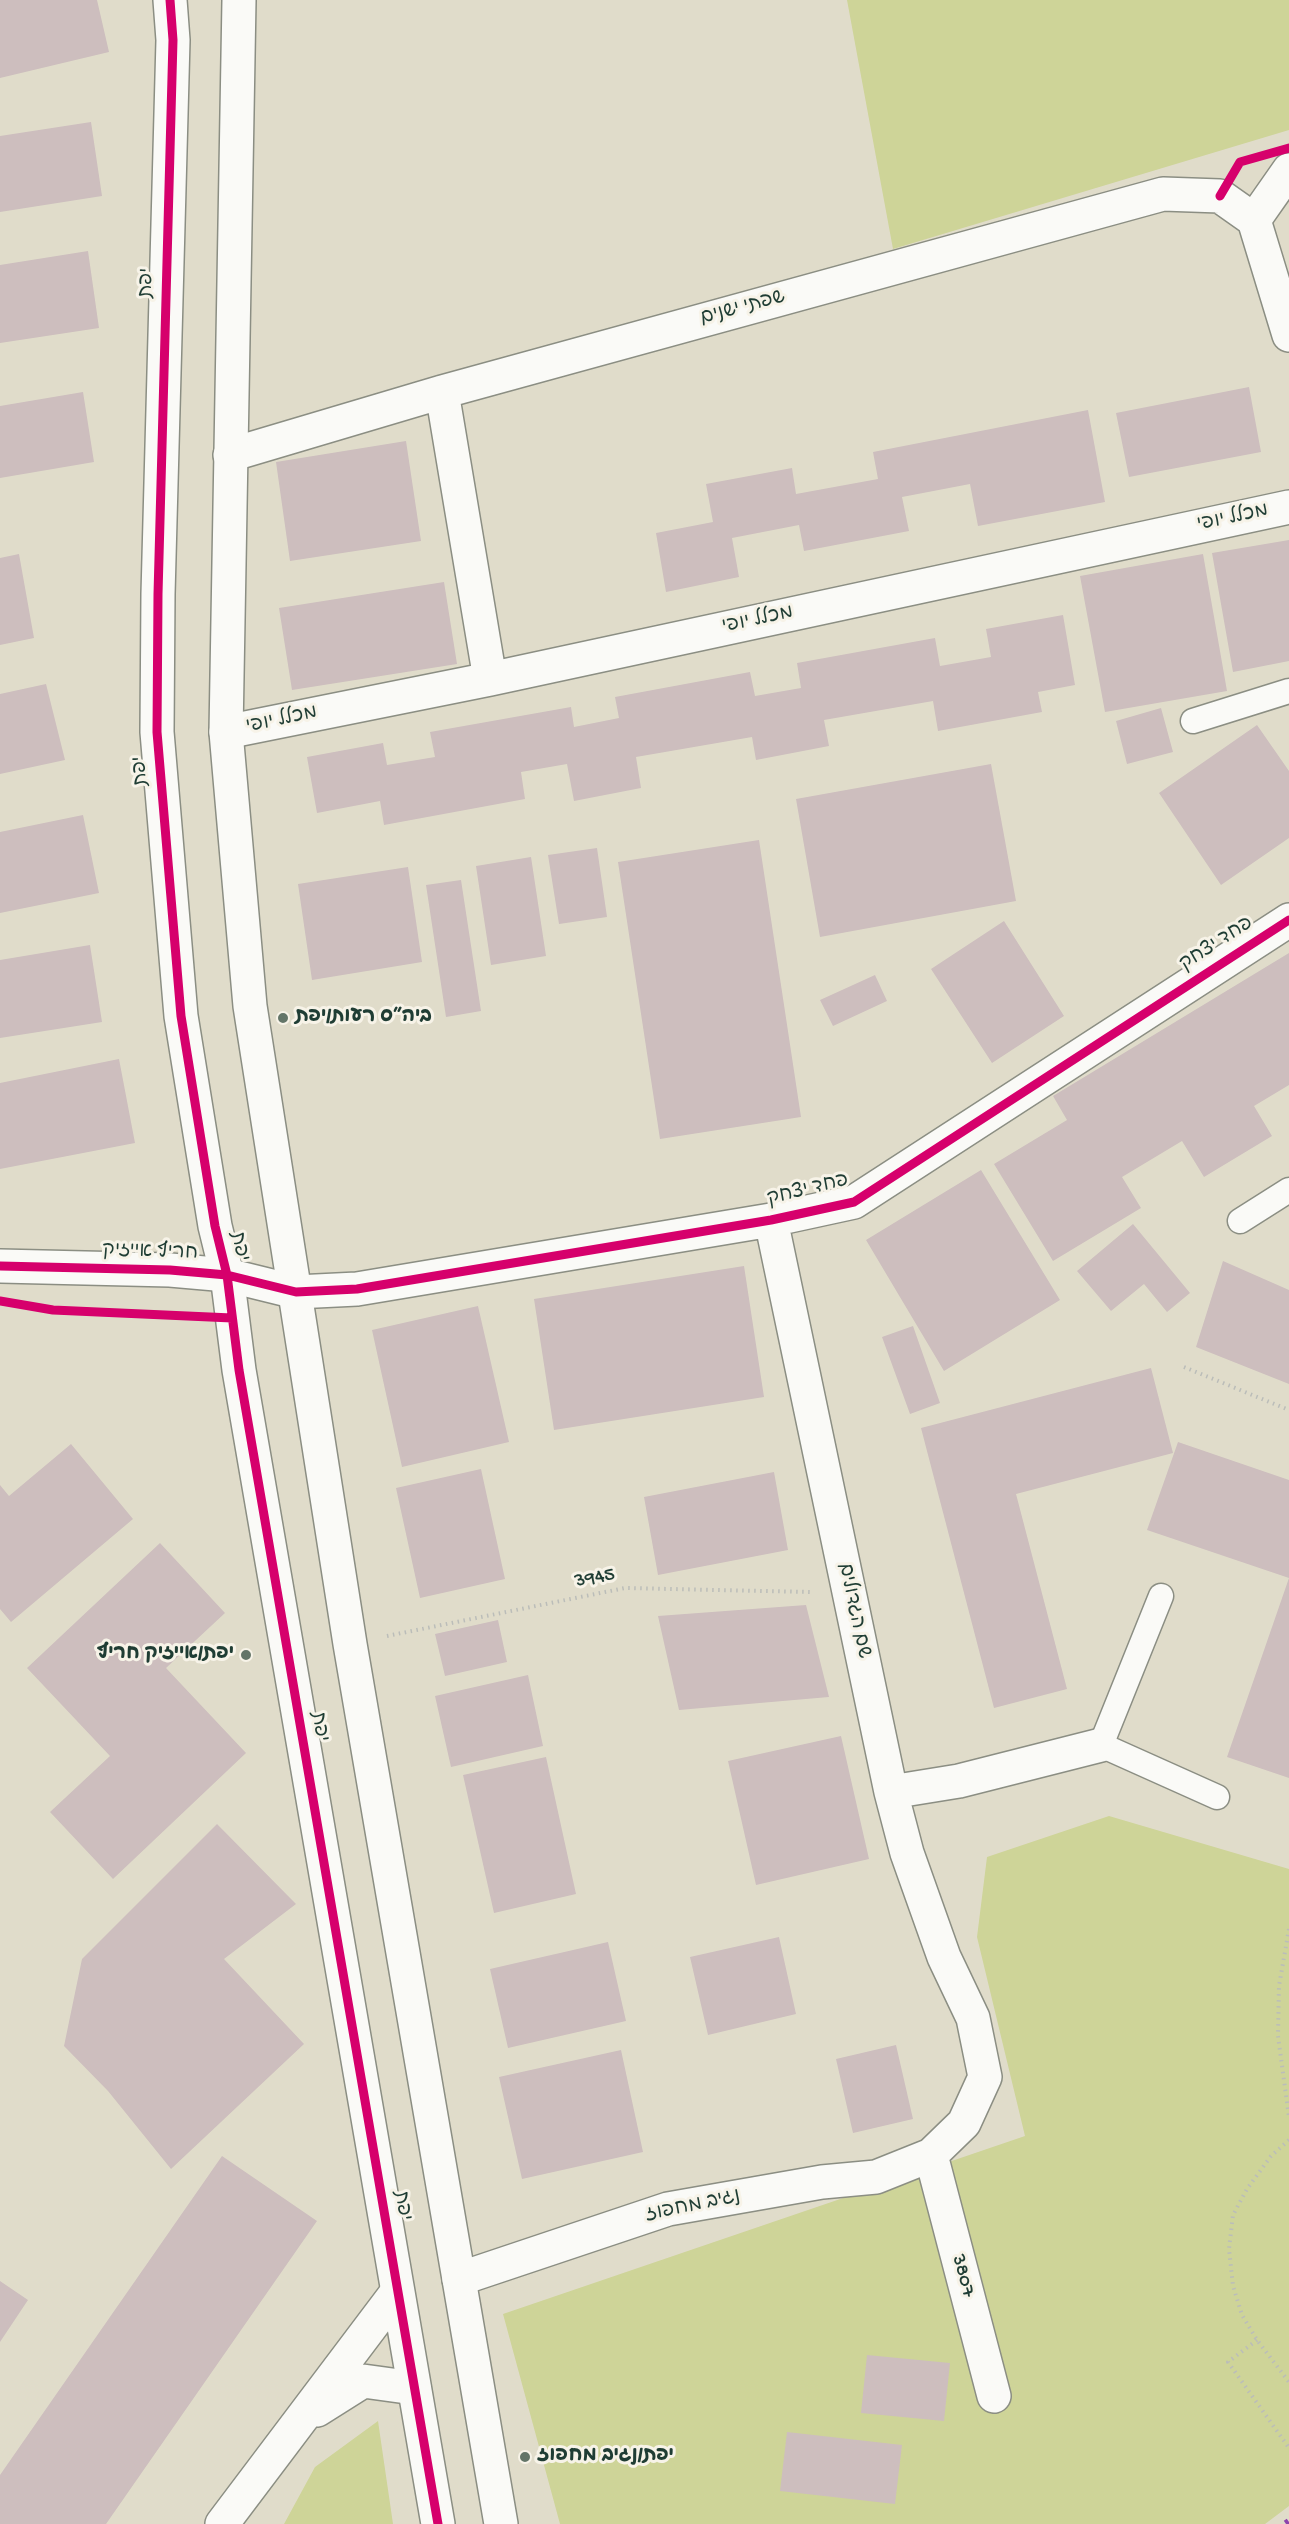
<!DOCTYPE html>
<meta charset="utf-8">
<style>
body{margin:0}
canvas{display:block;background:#e0dcca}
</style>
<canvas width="1289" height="2524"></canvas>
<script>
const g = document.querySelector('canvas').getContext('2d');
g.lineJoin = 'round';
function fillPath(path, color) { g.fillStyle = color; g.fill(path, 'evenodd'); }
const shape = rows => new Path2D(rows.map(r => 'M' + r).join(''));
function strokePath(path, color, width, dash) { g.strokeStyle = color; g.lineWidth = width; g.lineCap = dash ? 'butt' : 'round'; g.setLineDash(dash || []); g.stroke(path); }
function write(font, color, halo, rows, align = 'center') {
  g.font = font + ' "Gochi Hand","Playpen Sans Hebrew",sans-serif'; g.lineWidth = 6; g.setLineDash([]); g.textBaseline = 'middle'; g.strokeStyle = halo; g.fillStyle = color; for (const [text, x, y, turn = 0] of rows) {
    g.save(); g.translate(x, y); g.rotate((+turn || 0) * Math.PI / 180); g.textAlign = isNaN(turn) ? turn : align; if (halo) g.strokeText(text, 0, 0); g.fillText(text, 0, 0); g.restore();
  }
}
const green = shape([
 [847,0,1289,0,1289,130,893,249],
 [1109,1816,1289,1869,1289,2506,1265,2524,560,2524,503,2314,1025,2136,977,1937,987,1857],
 [378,2421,393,2524,284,2524,315,2467]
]);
const building = shape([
 [0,0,97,0,109,52,0,78],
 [91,122,102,196,0,212,0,136],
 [88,251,99,328,0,343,0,265],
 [1249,387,1261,452,1129,477,1116,413],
 [83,392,94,462,0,478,0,406],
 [1088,410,1105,502,978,526,970,484,902,497,909,531,804,551,799,525,732,538,739,577,666,592,656,533,713,522,706,484,792,468,796,494,878,479,873,452],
 [406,441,421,541,290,561,276,462],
 [1289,540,1289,661,1233,672,1212,553],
 [19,554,34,638,0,645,0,558],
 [1203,554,1227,691,1105,712,1080,576],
 [444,582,457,664,292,690,279,608],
 [1063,615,1075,685,1038,692,1042,712,938,731,933,701,824,720,829,746,756,760,752,737,636,757,641,788,574,801,567,764,521,772,525,799,384,825,380,801,317,813,307,757,383,743,387,765,435,757,430,732,571,707,574,727,619,718,615,697,750,672,755,696,801,688,797,663,935,638,940,666,991,657,986,629],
 [46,684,65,760,0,774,0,694],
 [1161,708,1173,752,1127,764,1116,721],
 [1257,725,1289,771,1289,838,1221,885,1159,793],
 [991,764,1016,901,820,937,796,799],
 [83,815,99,893,0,913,0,832],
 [759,840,801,1117,660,1139,618,862],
 [597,848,607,917,559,924,548,855],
 [531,857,546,956,491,965,476,866],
 [408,867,422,962,312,980,298,884],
 [461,880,481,1011,446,1017,426,885],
 [1004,921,1064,1016,992,1063,931,969],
 [90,945,102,1022,0,1038,0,960],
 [1289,953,1289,1085,1254,1106,1272,1136,1204,1177,1182,1141,1122,1177,1141,1208,1053,1261,994,1164,1067,1120,1053,1096],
 [875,975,887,1001,833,1026,820,1000],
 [119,1059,135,1143,0,1169,0,1083],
 [981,1170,1060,1300,944,1371,866,1240],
 [1133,1224,1190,1293,1167,1312,1144,1284,1111,1311,1077,1271],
 [1223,1261,1289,1290,1289,1384,1196,1347],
 [744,1266,764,1397,554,1430,534,1299],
 [478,1306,509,1442,402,1467,372,1330],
 [913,1326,940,1403,910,1414,882,1337],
 [1151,1368,1173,1453,1016,1494,1067,1689,994,1708,921,1428],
 [1178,1442,1289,1480,1289,1778,1227,1757,1289,1578,1147,1530],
 [71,1444,133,1519,11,1622,0,1609,0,1485,9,1496],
 [481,1469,505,1579,420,1598,396,1488],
 [774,1472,788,1550,658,1575,644,1497],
 [160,1543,225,1613,166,1668,246,1753,113,1879,50,1812,110,1756,27,1668],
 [806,1605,829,1697,679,1710,658,1616],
 [498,1620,507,1662,445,1676,435,1634],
 [528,1675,543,1746,451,1767,435,1696],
 [841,1736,869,1859,756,1885,728,1761],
 [546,1757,576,1894,494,1913,463,1775],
 [217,1824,296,1904,224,1959,304,2044,171,2169,108,2091,64,2046,82,1959],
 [779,1937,796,2014,708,2035,690,1957],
 [608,1942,626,2021,508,2048,490,1969],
 [896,2045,913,2119,853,2133,836,2059],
 [621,2050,643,2152,522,2179,499,2077],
 [222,2156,317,2221,106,2524,0,2524,0,2475],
 [0,2281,28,2300,0,2342],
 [867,2355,950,2363,944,2421,861,2413],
 [787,2432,902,2445,895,2504,780,2491]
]);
const path = shape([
 [1184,1367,1289,1410],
 [387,1636,625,1588,810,1592],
 [1289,1929,1279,1986,1278,2036,1289,2117],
 [1289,2140,1271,2156,1247,2189,1233,2215,1229,2249,1233,2286,1242,2315,1257,2340,1289,2382],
 [1257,2340,1228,2362,1289,2448]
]);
const service = shape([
 [1193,721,1289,691],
 [1240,1221,1289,1190],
 [1161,1596,1101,1745,1217,1797]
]);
const minor = shape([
 [1254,220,1289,335],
 [1254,220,1289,170],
 [442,392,490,679],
 [230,455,442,392,1163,194,1220,196,1254,220],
 [226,732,490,679,1289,507],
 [771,1220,891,1792,959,1781,1101,1745],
 [0,1266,170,1270,227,1275,296,1292,357,1289,771,1220,854,1202,1289,920],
 [931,2155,994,2396],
 [459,2279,668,2209,822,2182,876,2177,931,2155,964,2123,985,2077,973,2018,944,1957,907,1853,891,1792],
 [317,2410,363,2381,414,2388],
 [222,2524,397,2292]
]);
const tertiary = shape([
 [170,0,173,40,158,594,157,732,181,1016,215,1226,227,1275,239,1370,438,2524],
 [239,0,226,732,250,1006,350,1644,501,2524]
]);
const quiet = shape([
 [1286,2524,1289,2522]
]);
const cycleway = shape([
 [170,0,173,40,158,594,157,732,181,1016,215,1226,227,1275,239,1370,438,2524],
 [1220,196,1240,162,1289,148],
 [0,1266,170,1270,227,1275,296,1292,357,1289,771,1220,854,1202,1289,920],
 [0,1301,53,1310,232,1318]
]);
const markers = [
 [283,1018,6,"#637568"],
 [246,1655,6,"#637568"],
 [525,2457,6,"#637568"]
];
const streetNames = [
 ["יפת",148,283,-88],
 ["שפתי ישנים",743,309,-15],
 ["מכלל יופי",1233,519,-12],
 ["מכלל יופי",758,621,-12],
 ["מכלל יופי",282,721,-12],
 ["יפת",142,771,-95],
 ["פחד יצחק",1217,945,-33],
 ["פחד יצחק",808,1191,-14],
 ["יפת",238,1247,77],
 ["חריף אייזיק",150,1253,2],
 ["3945",595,1579,-11],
 ["שם הגדולים",853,1611,78],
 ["יפת",318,1727,80],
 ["יפת",401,2206,80],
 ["נגיב מחפוז",693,2207,-12],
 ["3807",962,2276,75]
];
const poiNames = [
 ["ביה״ס רעות/יפת",295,1018],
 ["יפת/אייזיק חריף",234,1655,"right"],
 ["יפת/נגיב מחפוז",537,2457]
];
fillPath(green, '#ced498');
fillPath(building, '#cdbebe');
strokePath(service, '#8b8e83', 27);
strokePath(minor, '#8b8e83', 36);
strokePath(tertiary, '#8b8e83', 36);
strokePath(path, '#bbbdb9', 4, [1.5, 4.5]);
strokePath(service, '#fafaf7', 24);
strokePath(minor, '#fafaf7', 33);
strokePath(tertiary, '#fafaf7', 33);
strokePath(quiet, '#8e44ad', 8, [15, 8]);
strokePath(cycleway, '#d6006c', 9);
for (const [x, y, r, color] of markers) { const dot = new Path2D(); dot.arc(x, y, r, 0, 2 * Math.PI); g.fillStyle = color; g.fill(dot); strokePath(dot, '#f7f3e8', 2); }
write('20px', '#1f3d34', '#f7f3e8', streetNames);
write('bold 20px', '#1f3d34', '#f7f3e8', poiNames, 'left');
</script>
